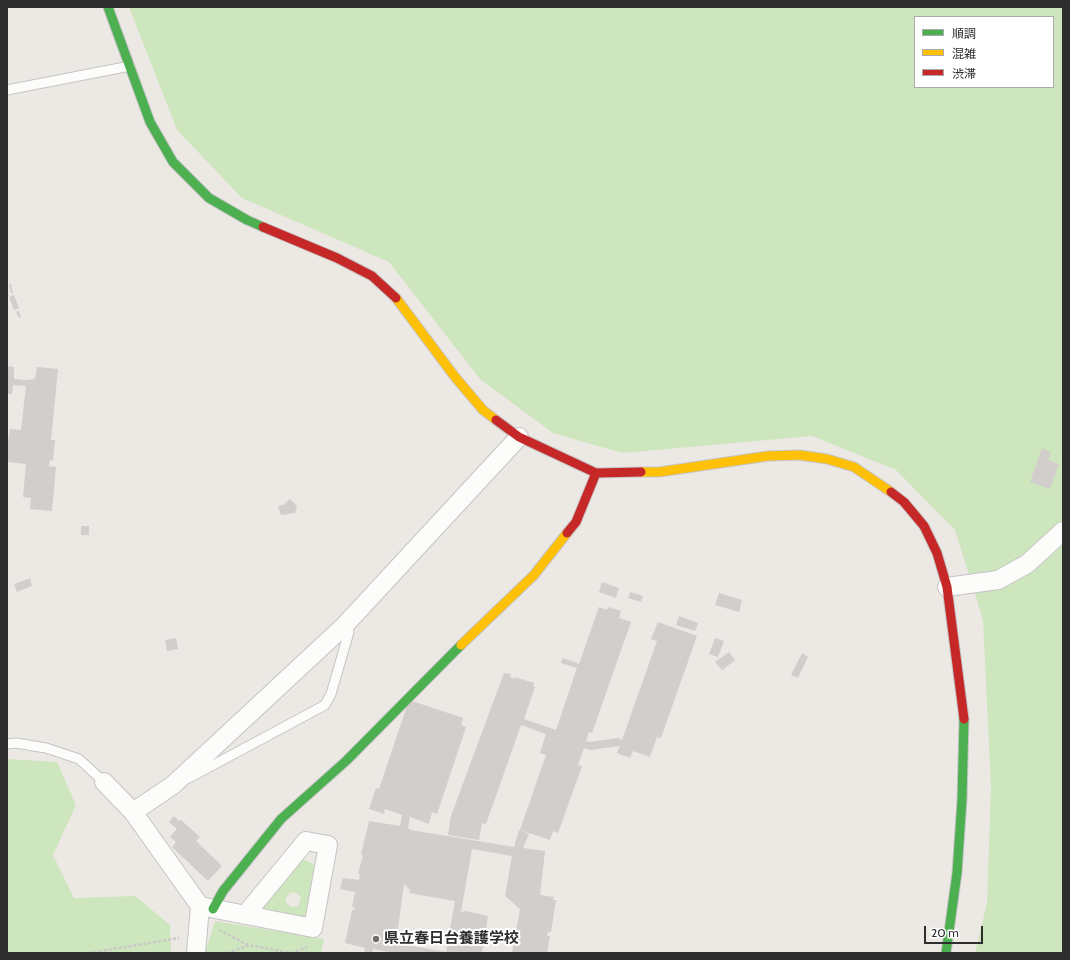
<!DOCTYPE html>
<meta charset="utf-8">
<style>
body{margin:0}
#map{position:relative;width:1070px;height:960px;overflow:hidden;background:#ece8e4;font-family:Cabin,"Noto Sans JP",sans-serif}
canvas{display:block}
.frame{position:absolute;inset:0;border:8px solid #2e2e2e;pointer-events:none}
.legend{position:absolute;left:914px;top:16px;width:140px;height:72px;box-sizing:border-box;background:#fff;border:1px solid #ababab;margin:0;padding:5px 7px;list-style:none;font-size:12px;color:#2e2e2e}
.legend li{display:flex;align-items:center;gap:8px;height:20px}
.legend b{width:20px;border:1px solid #ababab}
.scale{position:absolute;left:924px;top:926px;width:59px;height:18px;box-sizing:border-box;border:2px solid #2e2e2e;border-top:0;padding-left:5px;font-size:12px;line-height:14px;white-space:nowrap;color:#2e2e2e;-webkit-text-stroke:3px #fff;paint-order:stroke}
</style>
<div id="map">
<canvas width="1070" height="960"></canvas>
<div class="frame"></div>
<ul class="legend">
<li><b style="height:5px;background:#4caf50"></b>順調</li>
<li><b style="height:5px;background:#ffc107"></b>混雑</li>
<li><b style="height:5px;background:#c62828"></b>渋滞</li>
</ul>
<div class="scale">20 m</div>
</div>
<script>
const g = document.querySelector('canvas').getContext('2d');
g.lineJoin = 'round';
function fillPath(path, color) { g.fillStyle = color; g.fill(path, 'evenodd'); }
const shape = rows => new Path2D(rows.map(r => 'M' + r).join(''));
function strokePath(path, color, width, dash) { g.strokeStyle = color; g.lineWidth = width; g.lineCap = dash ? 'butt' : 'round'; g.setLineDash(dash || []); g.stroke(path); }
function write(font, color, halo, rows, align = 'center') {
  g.font = font + ' Cabin,"Noto Sans JP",sans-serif'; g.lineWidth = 4; g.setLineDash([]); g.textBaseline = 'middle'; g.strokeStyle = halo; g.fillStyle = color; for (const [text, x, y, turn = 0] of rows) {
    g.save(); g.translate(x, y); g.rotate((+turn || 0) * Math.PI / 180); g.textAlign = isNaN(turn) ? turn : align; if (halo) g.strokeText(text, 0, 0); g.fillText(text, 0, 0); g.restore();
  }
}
const green = shape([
 [129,7,1063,7,1063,953,975,953,987,903,991,788,983,620,955,530,896,470,812,436,622,453,553,433,480,379,389,262,242,198,177,130],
 [915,17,1053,17,1053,87,915,87],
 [7,759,57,762,76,805,53,855,74,898,135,896,170,925,171,953,7,953],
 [305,860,312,863,316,869,308,915,304,918,270,914,263,909,264,901,300,861],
 [294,892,300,896,301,899,298,906,291,907,286,902,286,898,290,893],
 [215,921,324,939,321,953,205,953]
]);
const building = shape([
 [11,284,13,293,11,293,9,285],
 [14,295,19,308,14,310,9,297],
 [19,311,21,318,19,318,16,312],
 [7,366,14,367,14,379,26,380,35,379,37,367,58,369,51,440,55,440,53,461,50,460,49,466,56,467,52,511,30,509,31,498,23,497,26,464,7,462,7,447,10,429,21,430,26,386,13,385,12,394,7,394],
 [1042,448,1051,452,1048,460,1059,464,1050,489,1030,482],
 [290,499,297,506,295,513,281,515,278,506,283,505],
 [81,526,89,526,89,535,81,535],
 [30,578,32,586,17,592,14,584],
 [602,582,619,588,616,598,599,592],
 [630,592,643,596,641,602,628,598],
 [719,593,742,600,739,612,715,605],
 [599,607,607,610,608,607,621,611,619,618,631,622,592,733,589,732,586,741,590,742,618,738,622,740,657,641,651,639,658,622,697,636,661,738,657,737,650,757,633,751,630,758,617,753,620,746,590,750,584,748,578,765,582,766,558,833,553,831,550,840,520,830,546,755,540,753,546,734,521,725,486,824,482,823,479,840,448,835,451,816,504,673,511,674,510,677,515,679,515,677,534,683,533,686,535,687,524,719,556,730,577,668,561,663,563,658,579,664],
 [679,616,698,623,695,631,676,625],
 [176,638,178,649,167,651,165,640],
 [715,638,724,641,718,657,709,654],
 [729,652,735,660,722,670,715,662],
 [802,653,808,657,798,678,791,675],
 [409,700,463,718,461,725,466,727,437,814,432,812,429,824,410,817,408,828,411,830,514,847,519,830,529,834,523,848,545,851,540,895,554,897,553,900,556,900,551,932,548,932,547,936,550,936,547,953,512,953,520,909,505,896,512,856,472,849,461,912,466,911,488,916,482,953,394,953,373,949,372,953,364,953,365,948,345,943,352,910,354,910,355,908,352,907,355,892,340,889,343,878,359,880,360,874,358,874,363,855,361,855,369,821,400,826,402,815,385,809,384,814,369,809,376,788,379,789],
 [404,884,410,890,409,893,455,901,446,952,396,943],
 [174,816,179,821,181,820,200,837,196,841,222,866,208,881,172,847,176,842,170,837,177,829,169,822]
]);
const path = shape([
 [219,930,248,945],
 [89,953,179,938],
 [227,953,249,945,290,953],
 [291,953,307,947]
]);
const lane = shape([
 [7,90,130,66],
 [7,744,16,743,46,748,79,759,104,782],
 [189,778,325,705,331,694,349,632,344,626]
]);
const street = shape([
 [947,587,998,580,1027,564,1063,531],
 [104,782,133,812,200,906,196,953],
 [133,812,173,785,344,626,519,437],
 [200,906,313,928,328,845,306,841,245,915]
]);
const fast = shape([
 [108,7,150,122,173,162,209,198,247,220,263,227],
 [213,909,223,891,281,819,346,761,461,645],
 [946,953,957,873,962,800,964,719]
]);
const slow = shape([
 [396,298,455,377,483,410,496,420],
 [641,472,659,472,768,456,799,455,827,459,854,467,891,492],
 [461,645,534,575,567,533]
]);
const jam = shape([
 [263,227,337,258,372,276,396,298],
 [496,420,519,437,596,473,641,472],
 [891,492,904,502,924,526,937,553,947,587,964,719],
 [567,533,576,522,596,473]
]);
const markers = [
 [376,939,4,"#706f6e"]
];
const poiNames = [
 ["県立春日台養護学校",384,939]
];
fillPath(green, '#cee6be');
fillPath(building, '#d1cecb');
strokePath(lane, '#c5c4c5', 11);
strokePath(street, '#c5c4c5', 20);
strokePath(fast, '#c5c4c5', 11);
strokePath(slow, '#c5c4c5', 11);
strokePath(jam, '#c5c4c5', 11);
strokePath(path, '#c9c9c8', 2.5, [3, 2]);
strokePath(lane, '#fcfcfb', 9);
strokePath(street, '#fcfcfb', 18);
strokePath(fast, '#4caf50', 9);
strokePath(slow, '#ffc107', 9);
strokePath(jam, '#c62828', 9);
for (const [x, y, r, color] of markers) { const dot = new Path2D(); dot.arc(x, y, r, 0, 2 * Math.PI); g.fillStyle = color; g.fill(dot); strokePath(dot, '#fff', 1.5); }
write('bold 15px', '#2e2e2e', '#fff', poiNames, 'left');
</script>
